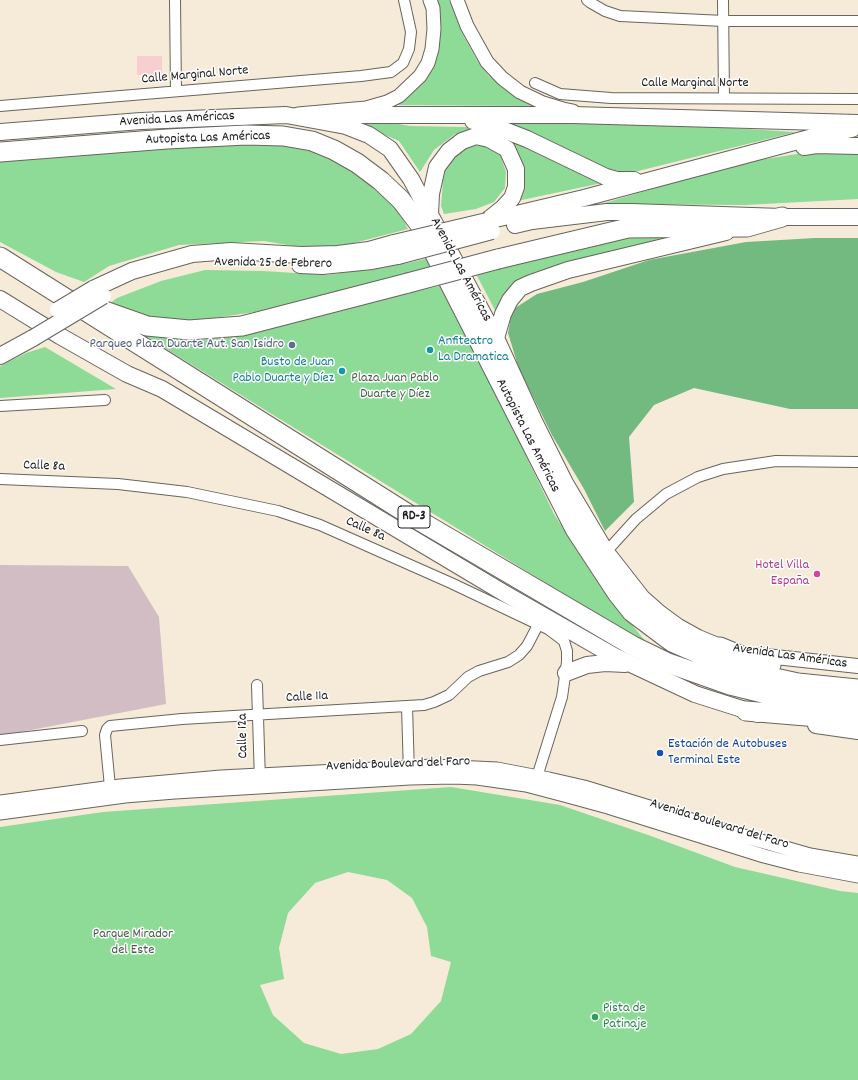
<!DOCTYPE html>
<meta charset="utf-8">
<style>
body{margin:0}
canvas{display:block;background:#f6ebd8}
</style>
<canvas width="858" height="1080"></canvas>
<script>
const g = document.querySelector('canvas').getContext('2d');
g.lineJoin = 'round';
function fillPath(path, color) { g.fillStyle = color; g.fill(path, 'evenodd'); }
const shape = rows => new Path2D(rows.map(r => 'M' + r).join(''));
function strokePath(path, color, width, dash) { g.strokeStyle = color; g.lineWidth = width; g.lineCap = dash ? 'butt' : 'round'; g.setLineDash(dash || []); g.stroke(path); }
function write(font, color, halo, rows, align = 'center') {
  g.font = font + ' Dekko,sans-serif'; g.lineWidth = 3; g.setLineDash([]); g.textBaseline = 'middle'; g.strokeStyle = halo; g.fillStyle = color; for (const [text, x, y, turn = 0] of rows) {
    g.save(); g.translate(x, y); g.rotate((+turn || 0) * Math.PI / 180); g.textAlign = isNaN(turn) ? turn : align; if (halo) g.strokeText(text, 0, 0); g.fillText(text, 0, 0); g.restore();
  }
}
const built = shape([
 [137,56,162,56,162,74,137,75]
]);
const industrial = shape([
 [0,565,128,566,159,617,166,704,0,736]
]);
const green = shape([
 [434,0,449,0,462,33,478,62,489,76,532,106,394,105,428,72],
 [349,119,387,122,410,126,467,127,492,129,602,183,517,201,523,168,470,132,455,134,434,150,420,172,399,141],
 [501,122,664,124,796,132,638,171,619,171,597,166],
 [293,141,334,158,392,198,408,229,323,251,264,241,179,245,109,266,84,282,56,272,0,242,0,161,152,146],
 [482,145,500,154,506,172,505,188,494,202,476,209,444,214,441,206,444,168,462,147],
 [809,152,858,153,858,199,745,205,601,204,741,163],
 [632,231,712,232,538,276,497,314,475,272],
 [433,257,438,267,255,312,193,321,152,321,109,304,117,298,161,281,205,270,263,271,327,275,408,263],
 [444,285,554,514,600,586,651,648,142,334,192,341,238,336,361,304],
 [45,347,116,389,0,398,0,366,26,353],
 [451,787,560,805,651,836,735,867,840,891,858,893,858,1080,0,1080,0,827,103,812],
 [348,872,387,880,412,898,427,927,431,956,451,962,441,1001,411,1034,378,1049,341,1054,304,1043,273,1015,260,985,284,979,279,948,288,913,315,883]
]);
const forest = shape([
 [815,238,858,238,858,409,790,409,694,388,654,405,629,437,634,502,605,531,584,489,552,435,519,369,508,333,512,310,537,294,583,282,649,260,746,242]
]);
const minor = shape([
 [175,0,176,91],
 [587,0,591,3,605,11,620,16,724,21,858,21],
 [723,0,724,98],
 [535,83,560,94,611,98,858,99],
 [0,106,361,76,391,72,403,63,409,49,411,32,404,0],
 [0,406,105,400],
 [0,479,118,484,187,492,278,511,320,525,451,583,548,629,564,641,567,651,567,662,562,697,537,777],
 [606,552,636,519,666,494,698,477,723,469,776,461,858,462],
 [257,685,260,781],
 [407,706,409,774],
 [0,740,82,731],
 [110,787,105,735,107,729,110,726,182,719,424,705,434,702,449,695,468,677,479,671,508,662,519,655,527,646,538,625]
]);
const tertiary = shape([
 [457,0,467,26,487,62,502,78,520,92,543,103,563,109,573,111],
 [298,114,366,108,387,102,399,96,420,76,428,63,432,49,434,29,433,8,430,0],
 [0,802,120,786,221,777,434,766,497,769,549,779,584,787,747,837,810,855,858,863],
 [0,813,125,796,175,792,410,778,453,777,477,778,526,785,564,795,608,807,764,856,799,865,858,876]
]);
const secondary = shape([
 [757,655,858,666]
]);
const primary = shape([
 [328,115,573,115,858,123],
 [473,121,491,125,527,139,606,177,617,180,634,180],
 [0,132,141,121,286,115,346,126,369,135,390,149,411,179,496,338,534,421,565,483,606,552,642,598,659,613,678,627,698,638,720,647],
 [804,147,816,145,858,146],
 [430,214,431,194,437,167,449,151,462,141,476,136,489,139,507,149,516,169,516,187,512,198,503,208,489,219],
 [487,221,584,198,813,137,852,129],
 [515,225,532,221,607,212,631,212,782,217,858,217],
 [300,265,322,266,372,261,398,256],
 [93,289,132,271,192,254,231,251,301,255,338,254,369,250,394,243],
 [0,299,60,336,127,374,162,389,504,593,614,656,695,694,758,714],
 [496,338,503,314,510,300,520,288,531,283,568,270,726,232],
 [0,356,33,338],
 [566,673,587,665,605,663,625,664],
 [816,725,858,731]
]);
const motorway = shape([
 [0,152,167,139,246,135,283,136,312,141,334,150,357,163,381,181,401,200,420,225,575,529,617,593,632,612,672,642,734,669,798,683,858,689],
 [0,257,408,514,633,646,668,663,730,685,787,699,858,708],
 [498,259,628,228,747,227,782,217],
 [96,308,147,326,189,330,242,326,408,283],
 [720,647,749,659,771,665],
 [746,711,854,720]
]);
const primaryBridge = shape([
 [394,243,487,221],
 [398,256,492,231],
 [58,310,93,289],
 [33,338,103,296]
]);
const motorwayBridge = shape([
 [408,283,498,259]
]);
const markers = [
 [292,345,4,"#5c6f8a"],
 [430,350,4,"#0f9aa8"],
 [342,371,4,"#0f9aa8"],
 [817,574,4,"#d1479c"],
 [660,753,4,"#1a4fb4"],
 [595,1017,4,"#2e9e5b"]
];
const shields = [
 [414,517,32]
];
const shieldNames = [
 ["RD-3",414,517]
];
const streetNames = [
 ["Calle Marginal Norte",195,76,-5],
 ["Calle Marginal Norte",695,84],
 ["Avenida Las Américas",177,120,-3],
 ["Autopista Las Américas",208,139,-2],
 ["Avenida 25 de Febrero",273,264,1],
 ["Avenida Las Américas",460,270,62],
 ["Autopista Las Américas",527,436,63],
 ["Calle 8a",44,467,2],
 ["Calle 8a",365,530,24],
 ["Avenida Las Américas",790,657,8],
 ["Calle 11a",307,698,-3],
 ["Calle 12a",244,736,-91],
 ["Avenida Boulevard del Faro",398,765,-2],
 ["Avenida Boulevard del Faro",719,825,17]
];
const cultureNames = [
 ["Anfiteatro",438,342],
 ["La Dramatica",438,358],
 ["Busto de Juan",334,363,"right"],
 ["Pablo Duarte y Díez",334,379,"right"]
];
const serviceNames = [
 ["Parqueo Plaza Duarte Aut. San Isidro",284,345]
];
const parkNames = [
 ["Plaza Juan Pablo",395,379],
 ["Duarte y Díez",395,395],
 ["Parque Mirador",133,935],
 ["del Este",133,951]
];
const hotelNames = [
 ["Hotel Villa",809,566],
 ["España",809,582]
];
const transitNames = [
 ["Estación de Autobuses",668,745],
 ["Terminal Este",668,761]
];
const leisureNames = [
 ["Pista de",603,1009],
 ["Patinaje",603,1025]
];
fillPath(built, '#f7cfd0');
fillPath(industrial, '#d2bdc5');
fillPath(green, '#8eda97');
fillPath(forest, '#72ba80');
strokePath(minor, '#68645e', 12);
strokePath(tertiary, '#68645e', 15);
strokePath(secondary, '#68645e', 16);
strokePath(primary, '#68645e', 18);
strokePath(motorway, '#68645e', 21);
strokePath(minor, '#fff', 10);
strokePath(tertiary, '#fff', 13);
strokePath(secondary, '#fff', 14);
strokePath(primary, '#fff', 16);
strokePath(motorway, '#fff', 19);
strokePath(primaryBridge, '#68645e', 18, []);
strokePath(motorwayBridge, '#68645e', 21, []);
strokePath(primaryBridge, '#fff', 16);
strokePath(motorwayBridge, '#fff', 19);
for (const [x, y, r, color] of markers) { const dot = new Path2D(); dot.arc(x, y, r, 0, 2 * Math.PI); g.fillStyle = color; g.fill(dot); strokePath(dot, '#fff', 1.5); }
for (const [x, y, w] of shields) { const box = new Path2D(); box.roundRect(x - w / 2, y - 11, w, 22, 3); g.fillStyle = '#fff'; g.fill(box); strokePath(box, '#1c1c1c', 1); }
write('bold 13px', '#1c1c1c', null, shieldNames);
write('14px', '#1c1c1c', '#fff', streetNames);
write('14px', '#0d838f', '#fff', cultureNames, 'left');
write('14px', '#4e5e75', '#fff', serviceNames, 'right');
write('14px', '#445e47', '#fff', parkNames);
write('14px', '#b23c85', '#fff', hotelNames, 'right');
write('14px', '#164399', '#fff', transitNames, 'left');
write('14px', '#27864d', '#fff', leisureNames, 'left');
</script>
